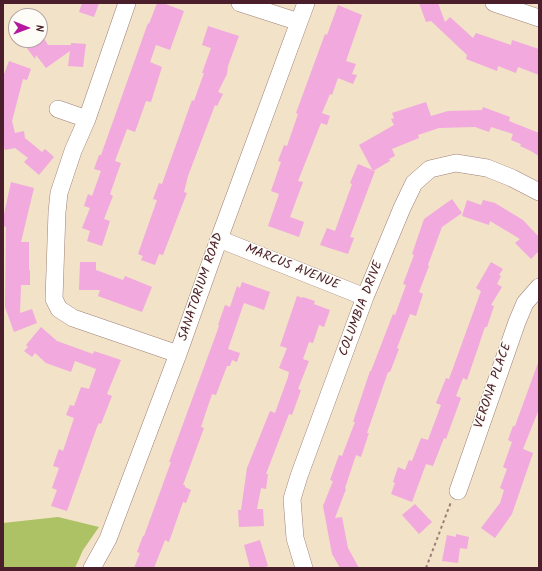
<!DOCTYPE html>
<style>
body{margin:0}
#map{position:relative;width:542px;height:571px;overflow:hidden;background:#f2e2c7;font-family:Kalam,sans-serif}
canvas{display:block}
.frame{position:absolute;inset:0;border:4px solid #4a1f2b;pointer-events:none}
.north{position:absolute;left:8px;top:8px;width:40px;height:40px;box-sizing:border-box;background:#fdfcf7;border:1px solid #b5a4a5;border-radius:50%;rotate:91deg;font-size:11px;font-weight:700;line-height:16px;text-align:center;color:#4a1f2b}
.north::after{content:'';display:block;margin:auto;width:14px;height:18px;background:#b5179e;clip-path:polygon(50% 0,100% 100%,50% 72%,0 100%)}
</style>
<div id="map">
<canvas width="542" height="571"></canvas>
<div class="frame"></div>
<div class="north">N</div>
</div>
<script>
const g = document.querySelector('canvas').getContext('2d');
g.lineJoin = 'round';
function fillPath(path, color) { g.fillStyle = color; g.fill(path, 'evenodd'); }
const shape = rows => new Path2D(rows.map(r => 'M' + r).join(''));
function strokePath(path, color, width, dash) { g.strokeStyle = color; g.lineWidth = width; g.lineCap = dash ? 'butt' : 'round'; g.setLineDash(dash || []); g.stroke(path); }
function write(font, color, halo, rows, align = 'center') {
  g.font = font + ' Kalam,sans-serif'; g.lineWidth = 3; g.setLineDash([]); g.textBaseline = 'middle'; g.strokeStyle = halo; g.fillStyle = color; for (const [text, x, y, turn = 0] of rows) {
    g.save(); g.translate(x, y); g.rotate((+turn || 0) * Math.PI / 180); g.textAlign = isNaN(turn) ? turn : align; if (halo) g.strokeText(text, 0, 0); g.fillText(text, 0, 0); g.restore();
  }
}
const green = shape([
 [58,517,99,527,83,550,75,568,3,568,3,523]
]);
const building = shape([
 [82,3,99,3,94,17,79,12],
 [157,3,163,3,184,11,170,50,156,45,150,62,162,67,151,102,146,101,135,132,127,129,115,161,121,163,110,194,113,196,104,219,110,221,102,246,87,241,90,231,82,228,90,208,84,206,88,194,92,196,101,171,94,169,99,155,101,155,148,23,149,24],
 [419,3,438,3,445,22,450,17,473,38,476,33,511,45,512,40,539,49,539,75,518,67,516,73,498,66,497,71,466,59,467,55,431,21,426,22],
 [338,5,362,15,346,61,356,64,352,74,357,75,353,84,338,78,332,95,330,94,322,113,330,116,327,125,321,123,298,181,303,182,290,217,304,222,299,237,268,226,279,194,271,191,281,162,278,161,284,145,287,146,298,114,296,113,325,34,327,35],
 [208,26,239,36,228,66,227,74,218,92,223,94,217,106,215,105,188,176,184,192,187,193,178,216,163,255,159,254,155,265,141,260,143,256,138,254,157,200,153,199,159,183,162,184,192,100,194,101,204,73,202,73,211,48,202,45],
 [45,34,43,37,48,45,71,45,71,43,86,44,83,67,68,66,70,51,46,68,36,55,35,59,26,47,36,40,40,40,40,37],
 [9,61,31,69,27,80,23,79,12,121,15,133,24,131,25,138,42,152,45,149,54,157,39,175,24,162,28,158,15,148,5,150,3,144,3,77],
 [426,102,431,116,448,111,482,110,483,107,510,117,509,121,539,133,539,156,529,150,520,146,521,144,511,140,513,134,491,127,489,132,475,127,439,128,418,135,419,138,392,149,395,156,389,159,390,161,373,171,359,145,394,125,391,119,394,118,392,113],
 [358,164,375,171,350,237,354,238,348,254,320,245,327,228,335,231,352,184,350,183],
 [11,182,34,188,21,242,29,242,29,270,30,270,30,285,21,285,20,313,32,309,37,323,14,332,5,307,6,227,3,226,3,219],
 [452,199,462,213,442,227,428,265,429,266,419,292,423,294,416,316,410,314,397,348,399,349,390,372,388,372,367,433,369,433,361,457,356,455,345,488,346,489,335,518,342,517,348,548,359,568,340,568,332,554,323,506,333,481,330,480,339,455,342,456,355,422,353,422,370,371,371,371,393,314,395,315,406,285,403,284,414,255,412,254,424,219],
 [467,200,481,205,483,200,495,203,523,220,539,237,539,251,531,259,515,243,520,239,490,221,489,225,462,216],
 [80,262,96,262,96,270,123,280,125,276,152,287,142,312,98,296,100,290,79,290],
 [491,262,503,269,499,275,501,276,497,284,502,287,491,305,494,306,487,327,485,327,467,380,463,378,456,396,461,398,446,439,444,438,433,466,426,464,412,502,391,494,395,483,393,482,398,467,405,470,409,460,412,461,421,438,428,440,441,405,436,403,446,378,449,379,481,291,476,288],
 [242,282,270,292,264,310,244,303,228,349,240,353,237,362,232,360,230,366,227,366,216,395,212,394,201,427,204,428,183,485,185,485,185,487,191,490,186,503,183,502,169,542,165,540,154,568,134,568,140,553,137,552,143,536,144,536,171,462,169,462,218,329,219,325,218,325,225,305,230,307,237,286,240,288],
 [297,296,302,298,303,297,315,301,314,304,330,310,324,327,319,325,313,343,309,342,303,359,309,361,298,389,301,390,292,415,289,414,266,474,268,474,266,489,261,488,257,509,263,509,264,526,239,527,238,510,241,510,247,468,270,411,275,413,288,377,289,372,279,368,287,348,280,346],
 [41,327,57,341,93,354,94,351,121,360,107,394,112,396,101,424,99,423,97,427,67,511,51,506,57,490,52,488,59,468,53,466,59,449,63,451,74,418,66,415,70,405,74,406,81,387,89,389,96,369,75,361,71,372,46,363,35,353,32,357,24,351,28,347,26,345],
 [538,363,539,363,539,409,523,449,533,453,512,514,495,538,481,528,500,503,504,490,500,488,507,469,503,467,512,442,508,440,513,426,515,426],
 [415,504,432,522,419,534,402,515],
 [456,534,469,537,467,549,460,548,458,563,442,561,447,535,456,537],
 [260,540,268,566,261,568,250,568,244,545]
]);
const path = shape([
 [426,568,451,502]
]);
const minor = shape([
 [127,3,87,119,73,151,59,193,57,212,54,299,59,309,73,318,178,354],
 [240,3,299,22],
 [494,3,539,18],
 [58,109,87,119],
 [219,239,365,297],
 [458,491,517,322,525,303,539,287],
 [92,568,108,539,178,354,219,239,306,3],
 [304,568,295,538,292,499,299,476,365,297,402,208,414,183,430,169,456,163,487,168,512,178,539,192]
]);
const streetNames = [
 ["MARCUS AVENUE",292,268,22],
 ["SANATORIUM ROAD",202,287,-71],
 ["COLUMBIA DRIVE",362,309,-69],
 ["VERONA PLACE",494,386,-71]
];
fillPath(green, '#adc165');
fillPath(building, '#f1a9de');
strokePath(minor, '#9e8079', 18);
strokePath(path, '#9e8079', 2, [3, 3]);
strokePath(minor, '#fff', 17);
write('13px', '#4a1f2b', '#fdfcf7', streetNames);
</script>
